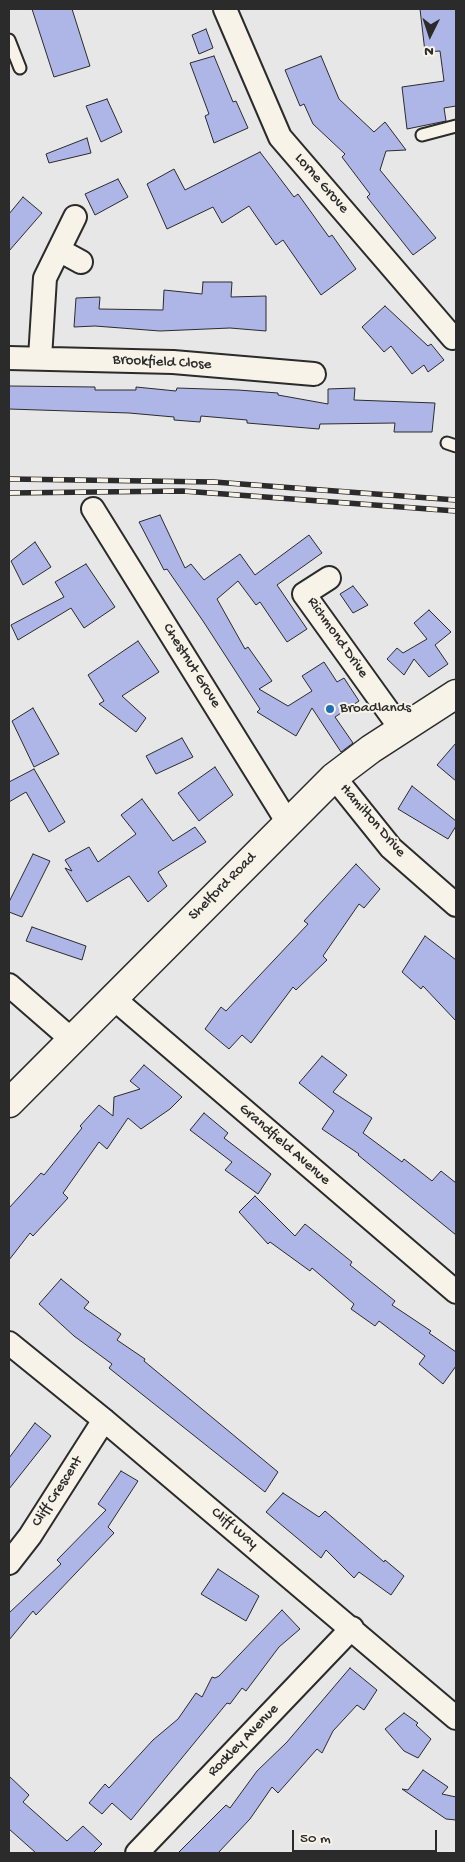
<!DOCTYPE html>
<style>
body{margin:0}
#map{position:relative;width:465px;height:1862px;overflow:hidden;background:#e8e7e8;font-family:"Gochi Hand",sans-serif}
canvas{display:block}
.frame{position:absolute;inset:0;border:10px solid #2b2b2b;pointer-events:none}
.north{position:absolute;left:405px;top:10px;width:50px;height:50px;-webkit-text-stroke:4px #f7f3e8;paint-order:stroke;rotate:184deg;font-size:14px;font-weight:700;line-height:20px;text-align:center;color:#2b2b2b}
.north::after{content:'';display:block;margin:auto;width:18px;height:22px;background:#2b2b2b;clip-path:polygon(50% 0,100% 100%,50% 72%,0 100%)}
.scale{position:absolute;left:292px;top:1830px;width:145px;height:22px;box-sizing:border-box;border:2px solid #2b2b2b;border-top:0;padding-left:6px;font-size:15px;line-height:18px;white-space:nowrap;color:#2b2b2b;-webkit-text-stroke:4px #f7f3e8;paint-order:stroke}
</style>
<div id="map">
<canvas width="465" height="1862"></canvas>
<div class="frame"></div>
<div class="north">N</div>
<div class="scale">50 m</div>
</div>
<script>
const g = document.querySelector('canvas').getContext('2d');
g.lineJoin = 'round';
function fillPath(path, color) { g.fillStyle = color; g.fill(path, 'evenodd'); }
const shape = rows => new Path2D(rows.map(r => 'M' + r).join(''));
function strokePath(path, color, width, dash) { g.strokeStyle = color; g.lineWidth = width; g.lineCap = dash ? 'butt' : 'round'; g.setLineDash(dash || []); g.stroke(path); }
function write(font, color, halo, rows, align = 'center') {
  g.font = font + ' "Gochi Hand",sans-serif'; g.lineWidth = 4; g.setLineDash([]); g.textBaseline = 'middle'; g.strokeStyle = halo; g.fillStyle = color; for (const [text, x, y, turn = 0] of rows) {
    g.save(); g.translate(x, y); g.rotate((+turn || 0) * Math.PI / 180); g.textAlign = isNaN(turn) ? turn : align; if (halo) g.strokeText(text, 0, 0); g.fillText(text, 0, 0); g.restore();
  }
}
const building = shape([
 [32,9,72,9,90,66,54,77,32,9],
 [420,9,456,9,456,106,444,108,446,121,407,129,402,87,444,81,440,51,425,52,420,9],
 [206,29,213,48,199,54,192,35,206,29],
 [214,56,233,102,236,101,248,128,214,143,205,116,209,114,190,63,214,56],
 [321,56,339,99,374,132,385,122,406,150,386,151,380,170,436,238,413,255,367,197,370,194,342,157,345,154,313,124,304,104,300,106,285,70,321,56],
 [107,99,122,132,101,142,86,106,107,99],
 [87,138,91,153,49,163,46,154,87,138],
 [260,152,294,197,298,194,329,237,332,235,356,269,321,295,283,240,276,245,249,206,222,223,213,207,167,229,147,184,174,169,185,190,260,152],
 [118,179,128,197,95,215,85,194,118,179],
 [23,197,42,213,9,251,9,214,23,197],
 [203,282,232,282,231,297,266,296,266,331,230,328,160,331,95,326,74,327,76,298,100,297,99,309,163,310,164,290,202,294,203,282],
 [385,306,428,346,431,344,444,360,428,372,424,365,412,374,391,346,384,352,362,327,385,306],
 [9,386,95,387,95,390,136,390,136,387,176,391,177,388,238,390,278,393,278,395,328,404,328,389,355,388,354,400,435,403,432,432,394,432,395,423,320,424,319,429,247,423,247,420,201,416,200,422,174,420,174,417,129,413,9,409,9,386],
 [160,515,185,568,191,564,204,580,240,554,255,575,309,535,322,553,277,585,307,629,287,642,260,602,256,605,238,581,217,599,245,649,248,647,272,681,259,689,288,706,312,691,302,676,324,662,337,682,344,678,359,701,335,717,353,743,341,752,312,708,296,736,257,712,260,709,203,621,167,569,164,570,139,522,160,515],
 [35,542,51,567,23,585,11,561,35,542],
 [86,564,115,607,84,628,71,608,18,640,11,625,64,597,55,582,86,564],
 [353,586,368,605,353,613,340,594,353,586],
 [429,610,451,632,435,645,448,664,429,677,414,659,404,675,387,659,397,648,403,653,427,639,414,623,429,610],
 [138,641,159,672,122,696,146,718,136,732,99,704,104,701,88,675,138,641],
 [33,708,59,754,34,767,12,721,33,708],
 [182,738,193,757,156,774,146,756,182,738],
 [456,743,456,781,437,765,456,743],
 [215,767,233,795,199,821,178,793,215,767],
 [34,769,65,822,49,832,26,792,9,802,9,782,34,769],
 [412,786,456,821,456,826,448,839,398,809,412,786],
 [142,799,173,841,195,827,206,842,158,872,167,886,148,902,129,876,87,902,65,868,72,871,65,860,89,847,98,862,136,834,121,815,142,799],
 [33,854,50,861,22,917,9,912,9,902,33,854],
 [356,864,380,889,364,908,359,904,323,956,327,960,296,990,293,987,251,1043,242,1035,229,1049,205,1029,221,1007,226,1011,308,924,304,921,356,864],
 [32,927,86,946,82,960,26,941,32,927],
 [425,936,456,960,456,1021,423,986,421,989,402,972,425,936],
 [322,1056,347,1075,333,1092,372,1118,363,1133,402,1162,404,1159,432,1181,441,1171,456,1183,456,1235,358,1155,359,1154,322,1129,334,1111,299,1083,322,1056],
 [144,1065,182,1097,170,1109,141,1129,128,1118,107,1149,99,1142,63,1193,68,1198,33,1236,30,1233,9,1260,9,1208,41,1173,44,1175,82,1128,80,1126,99,1105,113,1116,114,1097,140,1089,130,1081,144,1065],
 [204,1113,228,1133,224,1138,271,1174,258,1194,225,1170,232,1162,190,1130,204,1113],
 [255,1196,295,1236,305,1224,352,1262,350,1265,395,1301,392,1305,431,1331,429,1333,456,1352,456,1366,443,1384,419,1364,425,1356,379,1321,375,1326,351,1309,354,1304,312,1268,310,1271,270,1242,268,1244,239,1212,255,1196],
 [61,1279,89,1302,84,1308,121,1334,117,1340,145,1359,144,1361,278,1472,265,1492,109,1368,112,1364,74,1336,39,1304,61,1279],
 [35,1423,51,1436,9,1489,9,1458,35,1423],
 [121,1471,138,1481,108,1527,114,1533,36,1615,33,1611,9,1640,9,1613,61,1564,57,1560,106,1510,98,1504,121,1471],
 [283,1493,319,1517,325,1511,384,1562,385,1560,404,1576,391,1595,359,1572,354,1578,326,1550,321,1558,266,1512,283,1493],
 [218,1569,259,1596,246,1621,201,1594,218,1569],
 [282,1610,300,1629,279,1647,246,1691,242,1688,230,1704,227,1703,131,1820,112,1803,102,1814,89,1803,105,1784,109,1788,153,1740,178,1719,196,1693,202,1697,212,1677,215,1678,219,1676,282,1610],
 [350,1668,377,1690,364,1710,357,1705,333,1731,322,1753,317,1749,278,1793,272,1787,250,1819,218,1853,178,1853,226,1805,230,1808,257,1771,287,1742,350,1668],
 [404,1713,418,1723,416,1725,431,1739,418,1758,404,1751,385,1729,404,1713],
 [423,1770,448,1787,442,1794,456,1797,456,1820,446,1819,402,1789,408,1790,423,1770],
 [9,1776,29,1795,23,1802,67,1841,83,1826,102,1844,93,1853,36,1853,9,1829,9,1776]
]);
const service = shape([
 [9,40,20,68],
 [422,135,456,126],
 [447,443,456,446]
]);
const minor = shape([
 [225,9,280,137,453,338],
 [59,250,81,262],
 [9,358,173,362,314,374],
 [40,358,45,278,75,217],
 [93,509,288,823],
 [329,578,304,594,401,729],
 [334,777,391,848,456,905],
 [9,985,71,1039],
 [112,997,456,1292],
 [9,1343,104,1420,456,1718],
 [9,1563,30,1536,104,1420],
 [137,1853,352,1628]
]);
const tertiary = shape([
 [9,1103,334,777,371,749,456,694]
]);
const rail = shape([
 [9,479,214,482,456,500],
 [9,493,183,491,456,511]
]);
const markers = [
 [330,709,5,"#1f6fb2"]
];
const streetNames = [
 ["Lorne Grove",321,184,49],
 ["Brookfield Close",162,363,3],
 ["Richmond Drive",337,638,55],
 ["Chestnut Grove",191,666,58],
 ["Hamilton Drive",372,821,49],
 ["Shelford Road",223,887,-45],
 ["Grandfield Avenue",284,1145,41],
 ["Cliff Crescent",58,1492,-57],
 ["Cliff Way",234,1529,40],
 ["Rockley Avenue",244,1741,-46]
];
const poiNames = [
 ["Broadlands",340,709]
];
fillPath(building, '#aeb6e7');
strokePath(building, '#2b2b2b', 1);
strokePath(service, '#2b2b2b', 15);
strokePath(minor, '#2b2b2b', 26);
strokePath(tertiary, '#2b2b2b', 31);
strokePath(service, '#f7f3e8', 11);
strokePath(minor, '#f7f3e8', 22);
strokePath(tertiary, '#f7f3e8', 28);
strokePath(rail, '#2b2b2b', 5.5);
strokePath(rail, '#f7f3e8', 4, [11]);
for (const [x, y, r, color] of markers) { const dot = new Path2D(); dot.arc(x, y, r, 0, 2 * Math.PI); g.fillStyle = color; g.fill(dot); strokePath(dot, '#f7f3e8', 2); }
write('15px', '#2b2b2b', '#f7f3e8', streetNames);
write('15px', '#2b2b2b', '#f7f3e8', poiNames, 'left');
</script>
